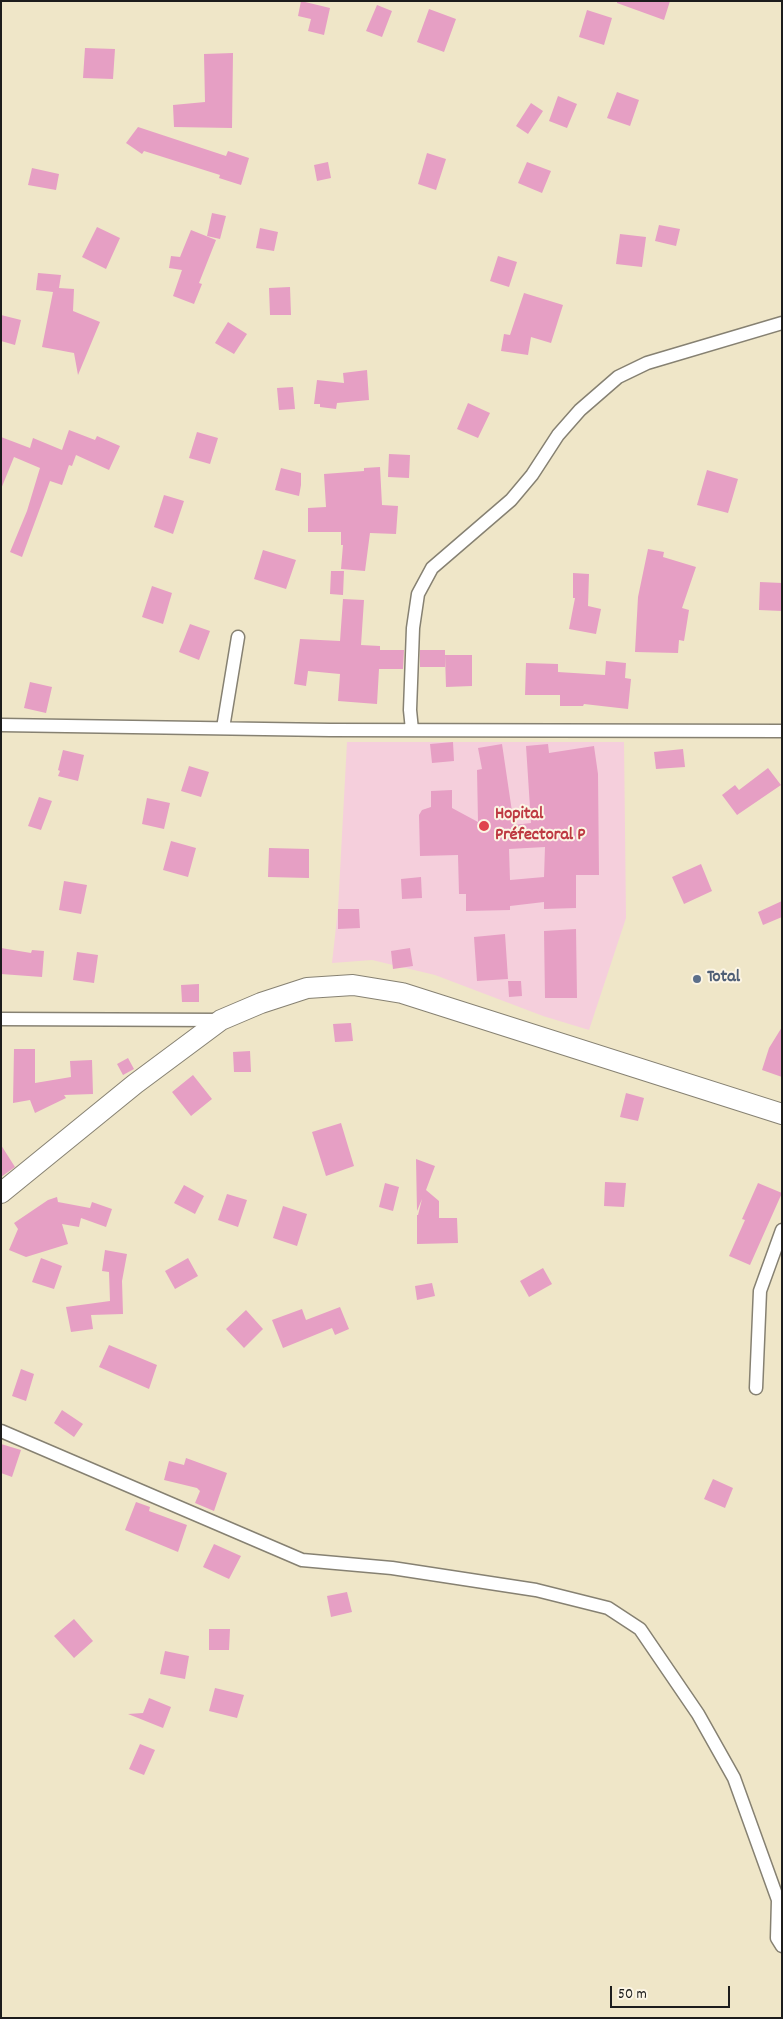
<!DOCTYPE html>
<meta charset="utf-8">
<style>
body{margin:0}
#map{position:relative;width:783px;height:2019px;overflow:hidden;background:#efe6c8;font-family:Dekko,sans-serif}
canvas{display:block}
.frame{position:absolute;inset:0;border:2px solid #1c1c1c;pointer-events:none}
.scale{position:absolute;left:610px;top:1986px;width:120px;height:22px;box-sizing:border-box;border:2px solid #1c1c1c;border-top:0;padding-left:6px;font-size:15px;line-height:18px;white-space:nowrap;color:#1c1c1c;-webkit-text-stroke:4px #fcf5e5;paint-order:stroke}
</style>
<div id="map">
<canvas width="783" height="2019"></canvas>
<div class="frame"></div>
<div class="scale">50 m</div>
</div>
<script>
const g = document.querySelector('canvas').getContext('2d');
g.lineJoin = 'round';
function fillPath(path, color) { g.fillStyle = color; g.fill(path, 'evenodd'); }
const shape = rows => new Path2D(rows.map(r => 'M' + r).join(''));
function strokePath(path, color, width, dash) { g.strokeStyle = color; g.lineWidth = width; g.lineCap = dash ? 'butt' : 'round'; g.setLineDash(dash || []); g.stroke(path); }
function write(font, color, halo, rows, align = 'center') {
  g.font = font + ' Dekko,sans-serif'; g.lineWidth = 4; g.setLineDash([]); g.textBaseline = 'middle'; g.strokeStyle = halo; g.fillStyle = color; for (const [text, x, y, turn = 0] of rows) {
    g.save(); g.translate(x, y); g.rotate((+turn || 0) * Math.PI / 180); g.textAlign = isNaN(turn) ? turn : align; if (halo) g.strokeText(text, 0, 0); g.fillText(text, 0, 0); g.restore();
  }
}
const built = shape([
 [347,742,624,742,626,918,589,1030,543,1016,435,975,372,960,332,963,338,909]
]);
const building = shape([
 [301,1,330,8,324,35,308,31,311,19,298,16],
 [617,1,670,1,664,20,617,3],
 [377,5,392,11,382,37,366,31],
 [429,9,456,19,444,52,417,42],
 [587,10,612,18,604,45,579,37],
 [85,48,115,49,113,79,83,78],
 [233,53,232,128,174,127,173,105,205,102,204,54],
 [617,92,639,100,630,126,607,118],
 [558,96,577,104,567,128,549,121],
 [531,103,543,111,528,134,516,126],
 [138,127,226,156,228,151,249,158,241,185,219,178,220,175,144,151,142,154,126,143],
 [427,153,446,159,436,190,418,184],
 [328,162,331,178,317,181,314,165],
 [527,162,551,171,542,193,518,183],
 [32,168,59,174,56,190,28,185],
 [212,213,226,216,220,239,207,236],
 [659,225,680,229,676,246,655,241],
 [97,227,120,238,106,269,82,257],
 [260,228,278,232,274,251,256,248],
 [191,230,216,240,199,283,202,284,194,304,173,296,182,270,169,268,171,256,180,257],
 [620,234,646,237,642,267,616,264],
 [498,256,517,262,509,287,490,281],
 [38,273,61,275,59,288,74,289,73,311,100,322,78,375,74,353,42,347,53,292,36,290],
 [290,287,291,315,270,315,269,288],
 [524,293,563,305,551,343,531,337,528,355,501,351,504,334,510,335],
 [1,315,21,320,15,345,1,341],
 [228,322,247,334,234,354,215,343],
 [367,370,369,400,337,403,336,409,320,407,320,404,314,404,317,380,344,383,343,373],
 [293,387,295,409,279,410,277,388],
 [468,403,490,413,478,438,457,429],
 [69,430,95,440,97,436,120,446,109,470,76,455,72,466,69,465,62,485,50,481,22,557,10,552,27,511,40,468,14,457,1,489,1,437,30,448,33,438,62,450],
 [197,432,218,438,210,464,189,458],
 [389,454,410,455,409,478,388,477],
 [380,467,382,505,398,506,396,534,370,533,365,571,341,569,343,545,341,545,341,532,308,532,308,508,326,507,324,474,364,471,364,468],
 [281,468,301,473,301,485,299,496,275,490],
 [707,470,738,479,728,513,697,505],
 [164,495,184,501,173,534,154,527],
 [648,549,664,552,663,557,696,567,682,608,689,610,684,641,679,640,678,653,635,652,638,597],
 [263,550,296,560,286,589,254,579],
 [331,571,344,571,343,595,330,594],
 [573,573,589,574,588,606,601,609,596,634,569,629,575,598,573,598],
 [760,582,782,583,782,611,759,610],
 [152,586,172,593,163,624,142,617],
 [343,599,364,600,361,645,380,646,380,650,404,650,403,669,379,669,377,704,338,701,340,674,308,671,306,686,294,684,300,639,340,641],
 [190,624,210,631,199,660,179,652],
 [420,650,445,650,445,667,420,667],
 [445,655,472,655,472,686,446,687],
 [606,661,626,663,625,678,631,679,628,709,584,704,583,706,560,706,560,695,525,695,526,663,558,664,558,672,605,675],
 [30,682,52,687,46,713,24,708],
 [453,742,454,761,432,763,430,744],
 [502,744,514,825,531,823,526,746,548,744,549,753,594,746,598,774,599,875,576,875,576,908,544,909,544,902,510,906,510,910,466,911,466,894,459,894,458,855,420,856,419,815,422,810,431,807,431,791,452,790,452,808,478,822,477,770,482,769,478,748],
 [545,847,544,877,510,880,509,849],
 [683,749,685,767,656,769,654,752],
 [63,750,84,755,78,781,58,776,60,771,58,770],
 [189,766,209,772,201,797,181,791],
 [768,768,781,785,737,815,722,795,735,785,739,790],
 [39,797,52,801,41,830,28,826],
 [147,798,170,803,164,829,142,824],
 [171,841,196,848,188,877,163,870],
 [269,848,309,849,309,878,268,877],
 [701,864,712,891,684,904,672,877],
 [421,877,422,898,402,899,401,879],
 [64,881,87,885,81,914,59,910],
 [782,901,782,917,763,925,758,912],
 [338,909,359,909,360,928,338,929],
 [576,929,577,998,545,998,544,931],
 [505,934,508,979,477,981,474,937],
 [1,948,31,953,32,950,44,951,42,977,1,974],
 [410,948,413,966,393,969,391,951],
 [77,952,98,955,94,983,73,980],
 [508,981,521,981,522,996,509,997],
 [199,984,199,1002,182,1002,181,985],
 [351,1023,353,1041,335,1042,333,1024],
 [782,1027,782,1077,762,1070,769,1048],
 [14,1049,35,1049,35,1083,71,1077,70,1061,92,1060,93,1094,64,1095,66,1098,35,1113,30,1100,13,1103],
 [250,1051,251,1072,234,1072,233,1052],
 [128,1058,134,1069,123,1075,117,1064],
 [193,1075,212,1099,191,1116,172,1092],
 [626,1093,644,1098,638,1121,620,1117],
 [341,1123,354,1166,326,1176,312,1132],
 [1,1145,15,1167,1,1177],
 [416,1159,435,1166,426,1190,439,1201,439,1218,457,1218,458,1243,417,1244,417,1215,418,1215,422,1199,417,1211],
 [605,1182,626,1183,624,1207,604,1206],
 [385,1183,399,1187,393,1211,379,1207],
 [758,1183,782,1193,750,1265,729,1256,745,1220,742,1219],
 [184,1185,204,1196,195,1214,174,1203],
 [227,1194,247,1200,238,1227,218,1220],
 [57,1197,58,1202,90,1208,92,1202,112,1209,106,1227,81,1218,79,1227,62,1224,68,1244,26,1257,9,1250,18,1229,14,1223,48,1200],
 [283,1206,307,1214,297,1246,273,1238],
 [105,1250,127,1254,122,1281,123,1314,91,1315,93,1329,71,1332,66,1307,110,1301,109,1272,102,1271],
 [41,1258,62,1266,54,1289,32,1282],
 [188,1258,198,1276,175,1289,165,1271],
 [543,1268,552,1284,529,1297,520,1281],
 [432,1283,435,1296,417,1300,415,1286],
 [340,1307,349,1329,335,1335,332,1328,283,1348,272,1320,302,1309,306,1320],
 [246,1310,263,1329,244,1348,226,1329],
 [109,1345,157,1365,149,1389,99,1367],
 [21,1369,34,1374,26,1401,12,1396],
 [62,1410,83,1424,74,1437,54,1423],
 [1,1444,21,1450,12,1477,1,1473],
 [186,1458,227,1473,214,1511,195,1503,200,1491,197,1488,164,1480,169,1461,184,1465],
 [713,1479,733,1488,725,1508,704,1499],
 [136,1502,150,1507,149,1511,187,1525,178,1552,125,1530],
 [214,1544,241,1556,229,1579,203,1567],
 [347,1592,352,1612,331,1617,327,1596],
 [74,1619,93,1641,74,1658,54,1636],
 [209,1629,230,1629,229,1650,209,1650],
 [165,1651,189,1656,185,1679,160,1674],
 [215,1688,244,1695,237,1718,209,1711],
 [149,1698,171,1707,163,1728,128,1714,143,1713],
 [140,1744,155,1750,144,1775,129,1769]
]);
const minor = shape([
 [1,725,330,730,781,731],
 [223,728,238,637],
 [412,730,410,710,413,628,418,594,432,568,511,500,532,475,558,435,580,410,618,377,647,363,782,323],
 [1,1019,221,1020],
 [756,1388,760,1291,782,1230],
 [1,1431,302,1560,392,1568,536,1590,608,1608,640,1629,698,1714,734,1778,778,1900,777,1938,782,1946]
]);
const primary = shape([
 [1,1193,135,1084,221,1020,261,1003,307,988,353,985,402,993,782,1114]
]);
const markers = [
 [484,826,6,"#e0444e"],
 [697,979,5,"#5c6f8a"]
];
const healthNames = [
 ["Hopital",495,816],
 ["Préfectoral P",495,837]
];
const serviceNames = [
 ["Total",707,979]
];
fillPath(built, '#f5cfdc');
fillPath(building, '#e69fc4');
strokePath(minor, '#868172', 15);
strokePath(primary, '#868172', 22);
strokePath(minor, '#fff', 12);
strokePath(primary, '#fff', 20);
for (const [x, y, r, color] of markers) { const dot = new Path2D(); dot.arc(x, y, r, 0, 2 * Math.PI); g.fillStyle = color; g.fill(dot); strokePath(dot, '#fcf5e5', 2); }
write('bold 18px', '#be3a42', '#fcf5e5', healthNames, 'left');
write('bold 18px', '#4e5e75', '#fcf5e5', serviceNames, 'left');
</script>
